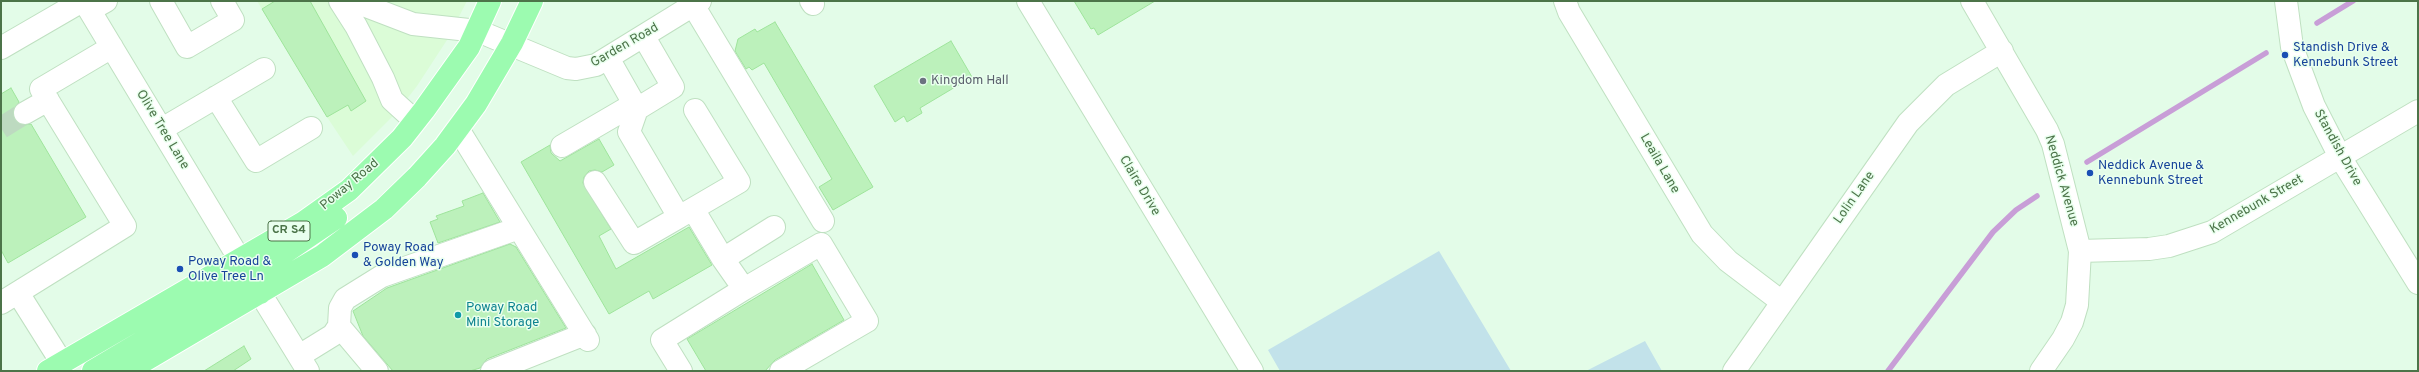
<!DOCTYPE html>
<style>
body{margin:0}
#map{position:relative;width:2419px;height:372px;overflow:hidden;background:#e3fce8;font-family:Overpass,sans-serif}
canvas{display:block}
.frame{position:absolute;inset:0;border:2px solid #4c7449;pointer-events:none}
</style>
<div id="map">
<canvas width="2419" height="372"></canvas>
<div class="frame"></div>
</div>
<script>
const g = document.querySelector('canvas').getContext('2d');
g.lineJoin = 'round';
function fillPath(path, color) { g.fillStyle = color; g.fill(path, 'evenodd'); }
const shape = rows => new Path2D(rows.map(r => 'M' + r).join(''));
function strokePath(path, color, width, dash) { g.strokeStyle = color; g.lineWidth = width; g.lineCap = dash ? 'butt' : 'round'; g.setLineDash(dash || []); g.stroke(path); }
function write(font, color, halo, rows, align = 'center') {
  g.font = font + ' Overpass,sans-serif'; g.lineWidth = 3; g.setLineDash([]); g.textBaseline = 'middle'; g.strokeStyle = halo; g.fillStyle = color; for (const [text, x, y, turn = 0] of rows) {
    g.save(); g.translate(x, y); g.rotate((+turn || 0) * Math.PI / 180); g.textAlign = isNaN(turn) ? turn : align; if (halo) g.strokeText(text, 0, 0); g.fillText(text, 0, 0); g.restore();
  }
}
const commercial = shape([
 [257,1,467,1,447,40,417,86,396,113,353,156,327,117]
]);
const green = shape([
 [1439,251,1511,371,1280,371,1268,350],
 [1645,341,1662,371,1586,371]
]);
const stream = shape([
 [2317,23,2353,1],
 [2087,162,2266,53],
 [1888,371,1993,232,2016,210,2037,196]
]);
const building = shape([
 [275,1,310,1,366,101,351,111,348,105,327,117,262,9,275,1],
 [1074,1,1155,1,1098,35,1094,28,1091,29,1074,1],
 [775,22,873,187,833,210,819,187,832,179,764,63,752,70,749,67,746,69,735,51,738,39,755,29,757,32,775,22],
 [951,41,972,77,920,108,922,113,907,122,904,116,895,122,874,86,951,41],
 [11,88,19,102,13,112,14,119,24,125,31,124,86,217,8,263,1,250,1,94,11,88],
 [599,139,614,165,602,172,595,170,589,171,584,177,583,183,611,229,599,236,616,269,689,227,712,265,653,299,649,291,609,314,521,162,550,145,551,153,560,161,599,139],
 [483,193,500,222,438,243,430,222,438,219,436,216,464,206,462,201,483,193],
 [510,244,516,247,566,328,487,359,480,368,470,371,393,371,363,336,353,311,387,288,510,244],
 [812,264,844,320,775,360,765,371,706,371,687,339,812,264],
 [244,346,251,359,233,371,204,371,244,346]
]);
const minorTunnel = shape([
 [1,128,25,113]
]);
const minor = shape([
 [84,1,240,260],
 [161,1,187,47,233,20,222,1],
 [340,1,356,26,383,78,392,100,415,121],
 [353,1,413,24,478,31,567,68,576,69,596,65,700,1],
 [811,1,813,4],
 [1028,1,1252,371],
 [1565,1,1569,12,1702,234,1728,261,1782,302],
 [1972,1,2047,130,2053,144,2080,251,2077,305,2072,322,2063,339,2041,371],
 [2286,1,2292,47,2314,106,2340,157,2418,283],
 [693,5,823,221],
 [90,10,106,1],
 [1,48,82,1],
 [608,58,637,109,673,87,644,37],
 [216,97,256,161,311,128],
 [637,109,629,132,679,217,739,182,695,110],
 [25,113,48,100],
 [162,129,264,69],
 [458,129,588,340],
 [562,146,634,104],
 [595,182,634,243,679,217],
 [693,209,723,259,774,227],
 [2080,251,2149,249,2169,246,2212,232,2418,111],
 [744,289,821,244,867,321,781,371],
 [18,293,62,363],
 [260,293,308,371],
 [1,303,125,226,41,89,112,47],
 [339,326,377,371],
 [299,356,333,335,339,326,340,308,345,299,382,276,519,228],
 [492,371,585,334],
 [681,371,662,340,744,289,723,259],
 [1734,371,1908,123,1946,85,2002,51]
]);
const major = shape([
 [260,293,255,278,259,270,336,218],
 [48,371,304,222,349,190,402,138,424,110,469,47,490,1],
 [93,371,234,287,240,279,243,268,240,260],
 [127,371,322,256,384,209,417,177,445,146,476,104,512,43,532,1]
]);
const markers = [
 [2285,55,4,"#1a4fb4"],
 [923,81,4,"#6b7280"],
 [2090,173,4,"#1a4fb4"],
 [355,255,4,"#1a4fb4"],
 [180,269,4,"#1a4fb4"],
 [458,315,4,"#0f9aa8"]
];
const shields = [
 [289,231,42]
];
const shieldNames = [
 ["CR S4",289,231]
];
const streetNames = [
 ["Garden Road",625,46,-30],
 ["Olive Tree Lane",162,130,59],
 ["Standish Drive",2337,148,61],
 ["Leaila Lane",1659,164,60],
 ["Neddick Avenue",2061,181,74],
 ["Poway Road",350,185,-40],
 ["Claire Drive",1139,186,59],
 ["Lolin Lane",1855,198,-55],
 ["Kennebunk Street",2257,205,-30]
];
const transitNames = [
 ["Standish Drive &",2293,48],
 ["Kennebunk Street",2293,63],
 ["Neddick Avenue &",2098,166],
 ["Kennebunk Street",2098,181],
 ["Poway Road",363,248],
 ["& Golden Way",363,263],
 ["Poway Road &",188,262],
 ["Olive Tree Ln",188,277]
];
const worshipNames = [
 ["Kingdom Hall",931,81]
];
const cultureNames = [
 ["Poway Road",466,308],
 ["Mini Storage",466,323]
];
fillPath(commercial, '#dbfcd7');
fillPath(green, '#c2e2ea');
strokePath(stream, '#c89ed7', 5.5);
fillPath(building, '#bcf1bb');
strokePath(building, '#9ee49b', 1);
strokePath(minorTunnel, '#bddac0', 22, [22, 11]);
strokePath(minor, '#bfe0c1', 24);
strokePath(major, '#fff', 24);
strokePath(minor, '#fff', 22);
strokePath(major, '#9cfbb0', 22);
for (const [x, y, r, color] of markers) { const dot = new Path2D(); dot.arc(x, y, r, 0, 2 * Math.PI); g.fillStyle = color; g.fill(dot); strokePath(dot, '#e9ffee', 1.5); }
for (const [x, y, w] of shields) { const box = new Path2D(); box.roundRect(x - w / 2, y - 10, w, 20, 3); g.fillStyle = '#e9ffee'; g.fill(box); strokePath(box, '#4c7449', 1); }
write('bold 12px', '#4c7449', null, shieldNames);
write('13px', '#4c7449', '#e9ffee', streetNames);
write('13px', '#164399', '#e9ffee', transitNames, 'left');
write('13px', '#5b616d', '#e9ffee', worshipNames, 'left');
write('13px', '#0d838f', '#e9ffee', cultureNames, 'left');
</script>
